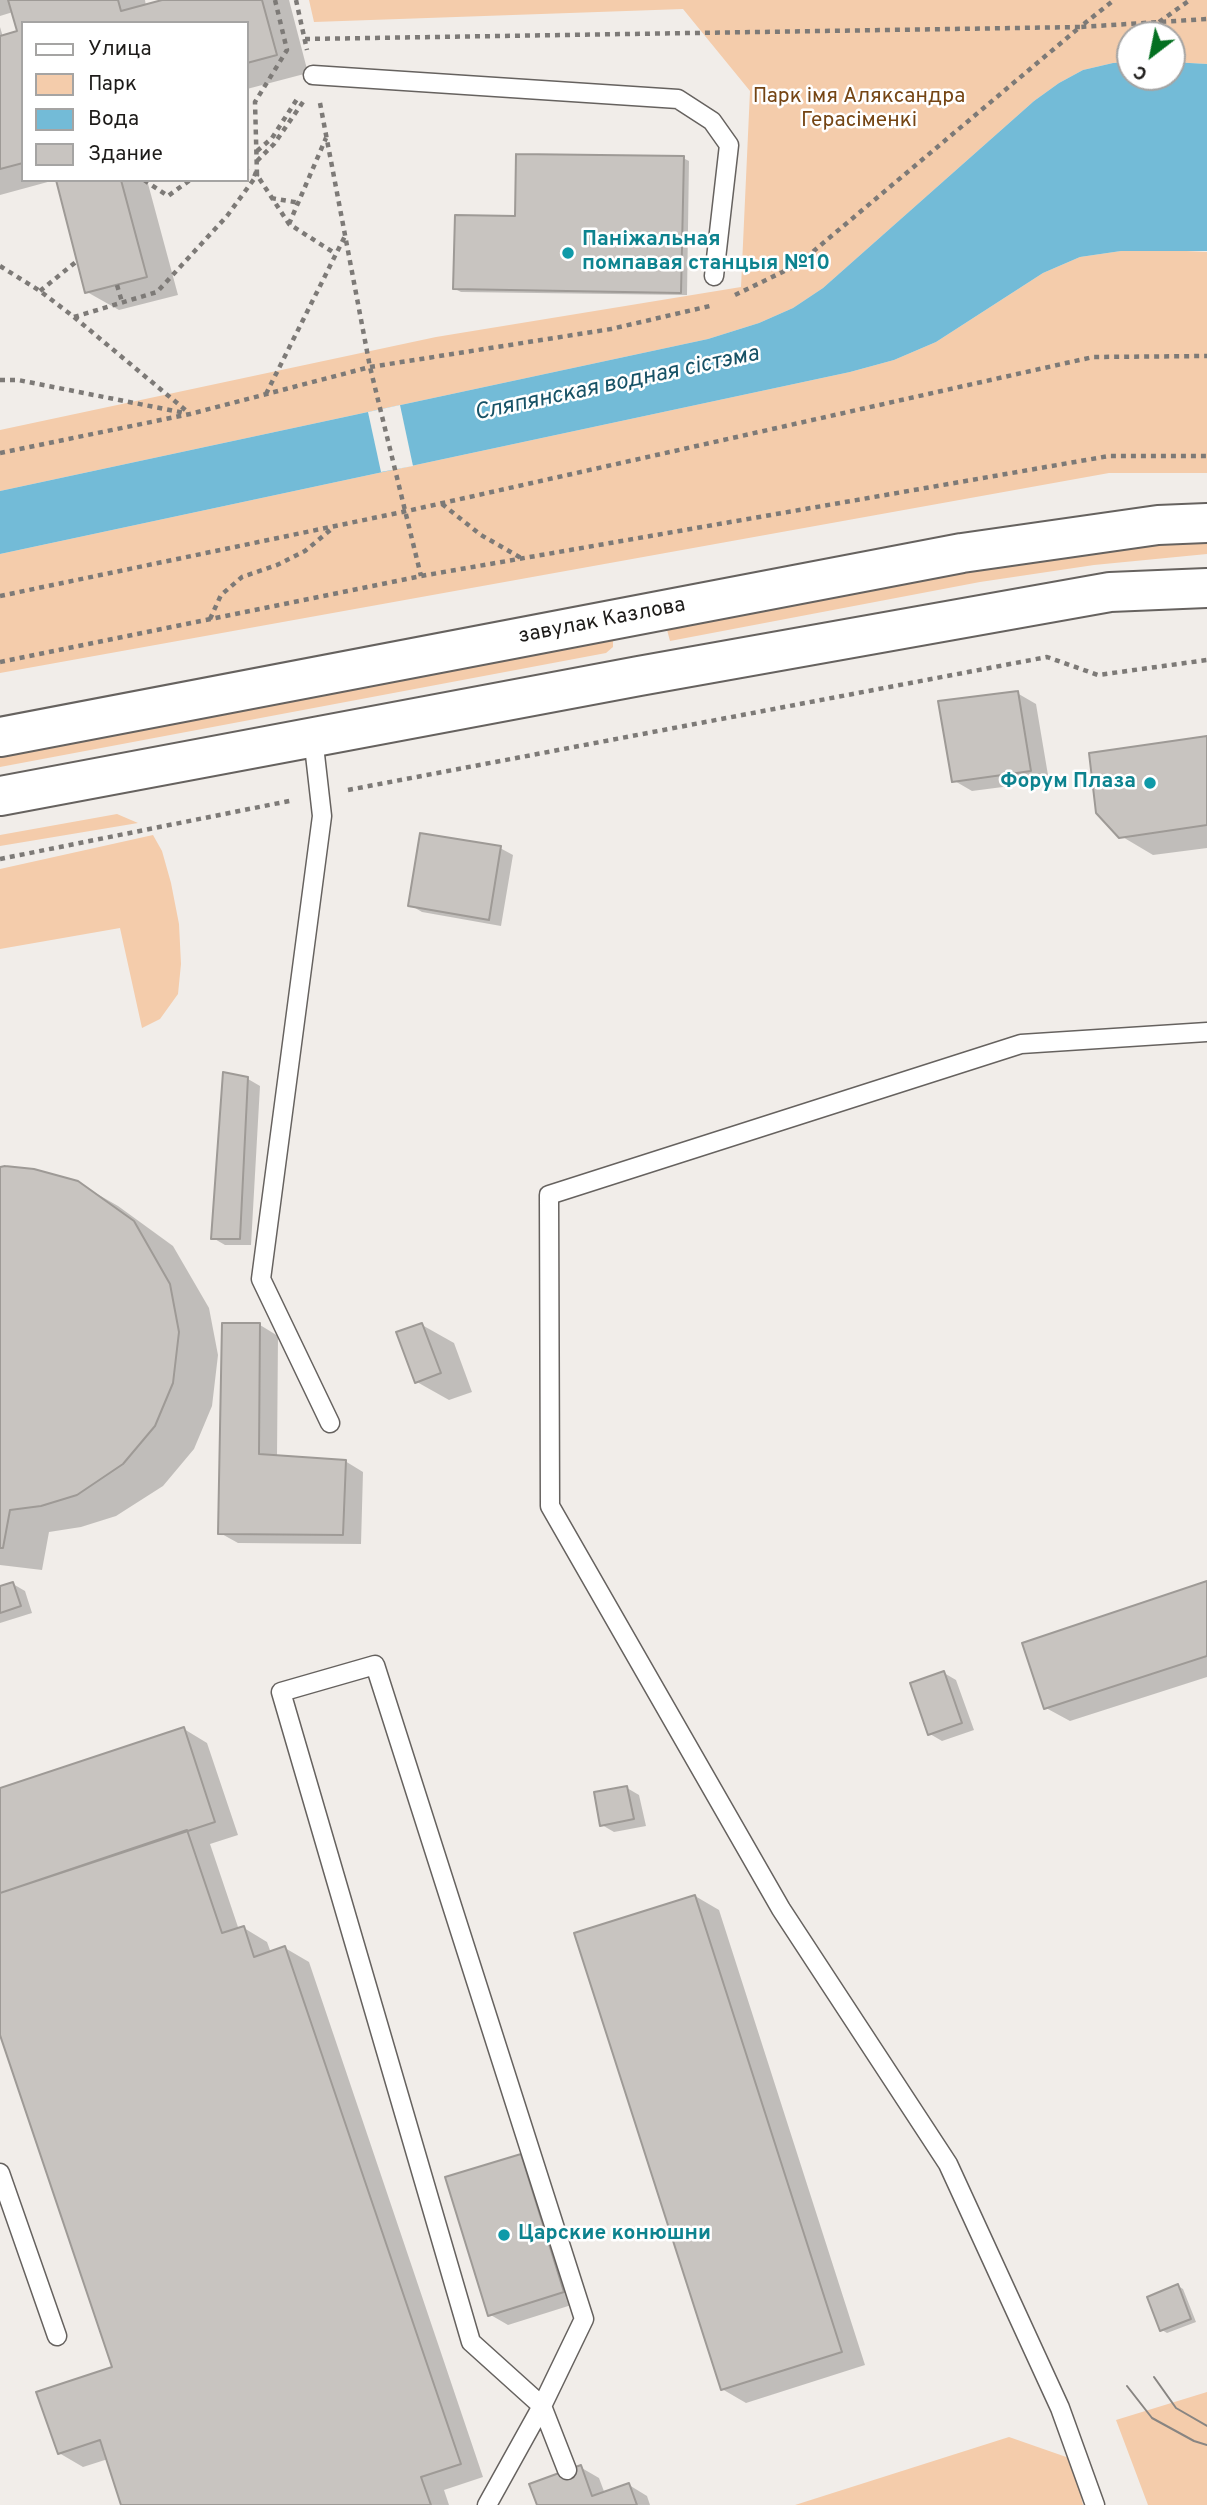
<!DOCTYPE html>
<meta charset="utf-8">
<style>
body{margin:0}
#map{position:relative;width:1207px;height:2505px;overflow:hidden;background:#f1ede9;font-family:Overpass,sans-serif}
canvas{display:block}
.legend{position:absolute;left:21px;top:21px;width:228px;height:161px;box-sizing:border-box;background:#fff;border:2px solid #a5a4a3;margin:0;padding:9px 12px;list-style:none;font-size:21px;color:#1d1b19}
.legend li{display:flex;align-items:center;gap:14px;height:35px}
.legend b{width:35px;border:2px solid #a5a4a3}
.north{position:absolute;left:1116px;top:21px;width:70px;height:70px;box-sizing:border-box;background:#fff;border:2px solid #a5a4a3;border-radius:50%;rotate:212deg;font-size:19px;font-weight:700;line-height:28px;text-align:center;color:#1d1b19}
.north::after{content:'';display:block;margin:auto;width:24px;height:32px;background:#047021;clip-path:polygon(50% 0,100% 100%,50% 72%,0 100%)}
</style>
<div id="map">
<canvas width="1207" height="2505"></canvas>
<ul class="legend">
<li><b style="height:9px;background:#fff"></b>Улица</li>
<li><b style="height:19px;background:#f4ccab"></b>Парк</li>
<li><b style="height:19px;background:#73bbd7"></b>Вода</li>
<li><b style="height:19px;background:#c8c4c0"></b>Здание</li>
</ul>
<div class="north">С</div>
</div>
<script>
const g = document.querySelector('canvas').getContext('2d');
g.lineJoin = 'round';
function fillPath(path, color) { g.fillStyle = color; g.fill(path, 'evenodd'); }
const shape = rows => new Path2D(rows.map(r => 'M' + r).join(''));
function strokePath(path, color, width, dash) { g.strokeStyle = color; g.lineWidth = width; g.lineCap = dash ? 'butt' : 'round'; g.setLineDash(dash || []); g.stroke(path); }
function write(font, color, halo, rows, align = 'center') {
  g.font = font + ' Overpass,sans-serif'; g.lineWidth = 5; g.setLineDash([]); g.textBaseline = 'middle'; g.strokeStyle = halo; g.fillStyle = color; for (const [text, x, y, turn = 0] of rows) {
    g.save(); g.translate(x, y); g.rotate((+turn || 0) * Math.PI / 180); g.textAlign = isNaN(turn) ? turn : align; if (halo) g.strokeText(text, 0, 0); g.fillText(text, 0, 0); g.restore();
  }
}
const green = shape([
 [309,0,1207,0,1207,64,1172,62,1172,35,1130,35,1130,62,1113,63,1083,70,1059,83,1034,101,823,288,793,308,759,323,708,339,0,491,0,430,436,337,741,287,750,91,683,9,314,22],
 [1166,250,1207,252,1207,473,1109,473,0,673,0,554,850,372,894,360,936,342,1043,273,1080,257,1121,251],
 [1207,540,1207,554,1094,565,980,582,670,641,666,626,872,588,1095,551],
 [598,640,613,640,613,647,606,653,0,767,0,755],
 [117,814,138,823,0,846,0,835],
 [153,835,162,851,171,883,179,924,181,964,178,994,160,1019,142,1028,120,928,0,949,0,869],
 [1207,2392,1207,2505,1148,2505,1116,2420],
 [1009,2437,1072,2459,1083,2505,795,2505]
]);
const water = shape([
 [1130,62,1130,77,1172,77,1172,62,1207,64,1207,251,1121,251,1080,257,1043,273,936,342,894,360,850,372,0,554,0,491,708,339,759,323,793,308,823,288,1034,101,1059,83,1083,70,1113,63]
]);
const pier = shape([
 [400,405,413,466,381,472,368,412]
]);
const shadow = shape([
 [0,0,145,0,146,6,169,0,289,0,308,73,247,89,247,23,23,23,23,180,55,180,0,195,0,27,3,37,19,33,13,12,0,16],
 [683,158,689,161,687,295,461,292,455,289,517,218],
 [58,180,147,180,178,295,119,310,87,292],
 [1017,693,1036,704,1049,781,972,791,953,780],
 [1207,739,1207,848,1153,855,1121,836],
 [500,848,513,855,501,926,422,912,410,905],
 [248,1079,260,1086,251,1245,225,1245,213,1238],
 [0,1169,78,1183,118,1206,173,1246,209,1308,218,1355,212,1406,194,1449,163,1486,116,1516,81,1527,49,1532,42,1570,0,1565],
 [260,1325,278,1336,277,1457,345,1461,363,1472,361,1544,238,1543,220,1533],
 [422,1325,454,1343,472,1392,449,1400,417,1382],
 [1207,1583,1207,1677,1070,1721,1046,1708],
 [13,1584,25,1591,32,1613,0,1623,0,1588],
 [944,1673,956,1680,974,1730,942,1741,930,1734],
 [184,1729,207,1743,238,1835,210,1844,239,1930,244,1928,267,1942,271,1953,285,1948,309,1962,483,2477,444,2490,449,2505,123,2505,108,2459,83,2467,59,2453,114,2368,0,2029,0,1790],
 [627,1788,639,1795,646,1826,614,1832,602,1825],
 [695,1896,719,1910,865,2365,746,2403,722,2389],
 [521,2156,539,2166,581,2302,508,2325,489,2314],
 [1178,2286,1183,2289,1196,2322,1167,2333,1162,2330],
 [580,2467,599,2478,605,2494,629,2485,647,2496,650,2505,539,2505]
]);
const building = shape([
 [8,0,118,0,121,11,162,0,262,0,277,55,247,63,247,23,23,23,23,163,0,169,0,36,17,31,8,0],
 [516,154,684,156,681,293,453,289,455,215,515,216,516,154],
 [56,180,121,180,147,277,85,293,56,180],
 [1018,691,1031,771,952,782,938,701,1018,691],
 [1207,736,1207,825,1119,838,1096,813,1089,753,1207,736],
 [420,833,501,846,489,920,408,906,420,833],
 [223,1072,248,1077,240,1239,211,1239,223,1072],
 [5,1166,34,1169,78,1181,134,1221,170,1284,179,1332,173,1383,155,1426,123,1464,77,1495,41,1506,10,1510,3,1548,0,1548,0,1167,5,1166],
 [222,1323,260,1323,259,1454,346,1460,343,1535,218,1534,222,1323],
 [422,1323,441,1373,415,1383,396,1332,422,1323],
 [1207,1581,1207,1656,1044,1709,1022,1643,1207,1581],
 [13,1582,21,1606,0,1613,0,1586,13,1582],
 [944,1671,962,1723,928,1735,910,1683,944,1671],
 [184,1727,215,1822,0,1893,0,1788,184,1727],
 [627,1786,634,1819,600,1826,594,1792,627,1786],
 [187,1830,222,1933,244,1926,254,1957,285,1946,461,2464,421,2477,431,2505,121,2505,100,2440,58,2454,36,2392,112,2367,0,2035,0,1893,187,1830],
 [695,1895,842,2352,721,2390,574,1933,695,1895],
 [521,2154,564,2292,488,2316,445,2177,521,2154],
 [1178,2284,1191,2319,1160,2331,1147,2297,1178,2284],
 [581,2465,592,2496,629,2483,637,2505,537,2505,529,2484,581,2465]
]);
const path = shape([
 [275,0,287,50,255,102,257,175,289,224,336,254],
 [296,0,307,50],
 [1159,22,1190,0],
 [305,39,1080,27,1114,0],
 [320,103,370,367,421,576],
 [257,151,272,138,299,96],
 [257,161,274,144,303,102],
 [144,180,168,196,190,180],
 [271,198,300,203],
 [289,224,326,138],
 [0,266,40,291,74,317,189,413],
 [117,285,122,302],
 [40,291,77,261],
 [735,295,797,265,1080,27,1207,19],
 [74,317,157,292,227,216,257,175,247,171],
 [0,380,18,380,185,413],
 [266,394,345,236],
 [0,453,190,414,370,367,611,329,714,305],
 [442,504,481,535,521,558],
 [0,596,407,511,1093,357,1207,356],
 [210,619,221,595,242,577,277,565,305,551,334,527],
 [0,662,421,576,1109,456,1207,456],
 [348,790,1047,657,1098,675,1207,660],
 [0,859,294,800]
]);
const service = shape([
 [313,75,678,99,712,121,729,145,714,276],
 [313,737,322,816,261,1279,330,1423],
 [0,2173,57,2336],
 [487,2505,542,2406,471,2342,281,1692,375,1665,584,2319,542,2406,567,2470],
 [1095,2505,1060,2408,948,2164,781,1909,550,1506,549,1195,1021,1044,1207,1032]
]);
const secondary = shape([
 [0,737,962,553,1158,525,1207,523],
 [0,796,639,676,1110,592,1207,588]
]);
const tram = shape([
 [1154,2377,1176,2408,1207,2426],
 [1127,2386,1152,2418,1194,2441,1207,2445]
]);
const markers = [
 [568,253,7,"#0f9aa8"],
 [1150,783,7,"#0f9aa8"],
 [504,2235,7,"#0f9aa8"]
];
const parkNames = [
 ["Парк імя Аляксандра",859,98],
 ["Герасіменкі",859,122]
];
const cultureNames = [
 ["Паніжальная",582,241],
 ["помпавая станцыя №10",582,265],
 ["Форум Плаза",1136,783,"right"],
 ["Царские конюшни",518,2235]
];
const streetNames = [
 ["завулак Казлова",602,622,-11]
];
const waterNames = [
 ["Сляпянская водная сістэма",617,385,-12]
];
fillPath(green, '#f4ccab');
fillPath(water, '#73bbd7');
fillPath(pier, '#f1ede9');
fillPath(shadow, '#0003');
fillPath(building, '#c8c4c0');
strokePath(building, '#9e9a96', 2);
strokePath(service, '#66625f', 21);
strokePath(secondary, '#66625f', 42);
strokePath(path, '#7d7a77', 4.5, [5, 5]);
strokePath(service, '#fff', 18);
strokePath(secondary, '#fff', 38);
strokePath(tram, '#888582', 2);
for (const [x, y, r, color] of markers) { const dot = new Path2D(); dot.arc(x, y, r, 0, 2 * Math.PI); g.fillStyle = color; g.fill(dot); strokePath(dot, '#fff', 2.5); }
write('21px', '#754514', '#fff', parkNames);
write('bold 21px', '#0d838f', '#fff', cultureNames, 'left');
write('21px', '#1d1b19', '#fff', streetNames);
write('italic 23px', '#175266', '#fff', waterNames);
</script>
